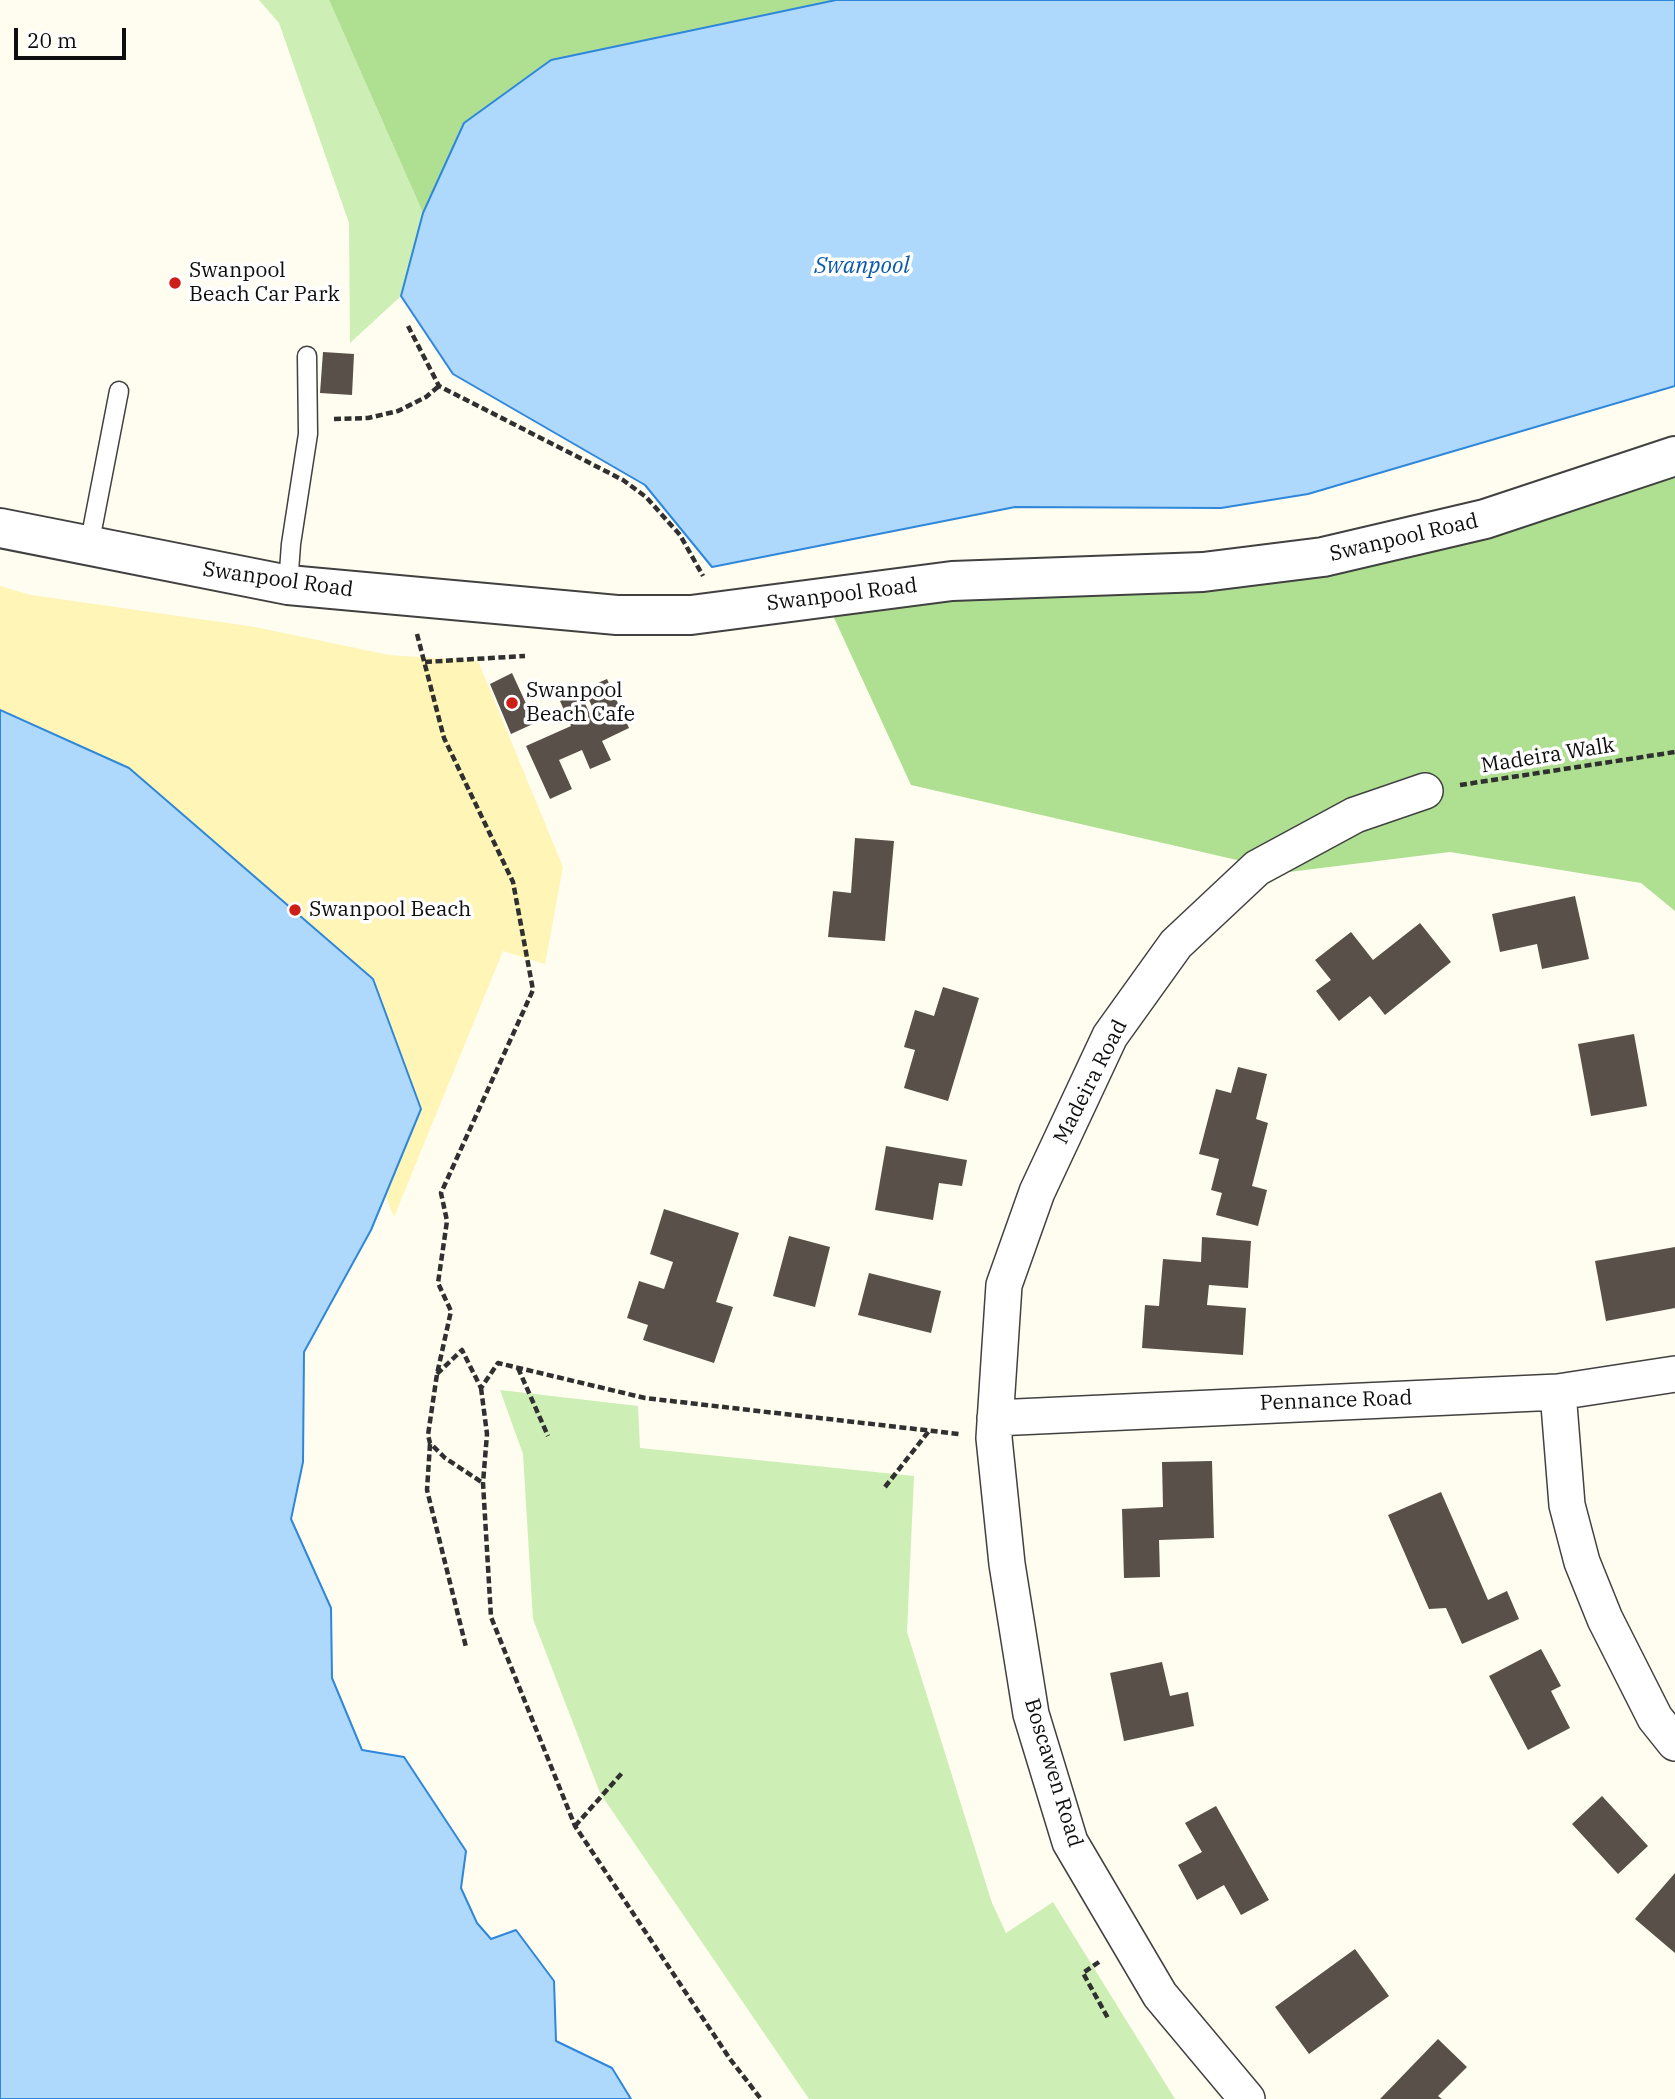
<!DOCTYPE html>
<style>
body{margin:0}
#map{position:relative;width:1675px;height:2099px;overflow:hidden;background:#fffdef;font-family:"IBM Plex Serif",serif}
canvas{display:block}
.scale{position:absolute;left:14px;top:28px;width:112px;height:32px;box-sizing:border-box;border:4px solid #0e0e0e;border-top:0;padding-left:9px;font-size:21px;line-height:24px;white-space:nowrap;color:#0e0e0e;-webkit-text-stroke:5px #fff;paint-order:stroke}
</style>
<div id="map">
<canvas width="1675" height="2099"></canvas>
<div class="scale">20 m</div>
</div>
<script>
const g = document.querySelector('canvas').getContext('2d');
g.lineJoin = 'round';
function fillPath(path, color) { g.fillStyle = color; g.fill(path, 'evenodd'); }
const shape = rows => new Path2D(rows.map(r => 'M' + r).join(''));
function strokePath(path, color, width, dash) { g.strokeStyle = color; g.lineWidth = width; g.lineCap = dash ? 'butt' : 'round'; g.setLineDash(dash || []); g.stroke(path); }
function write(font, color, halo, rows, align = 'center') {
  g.font = font + ' "IBM Plex Serif",serif'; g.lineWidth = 7; g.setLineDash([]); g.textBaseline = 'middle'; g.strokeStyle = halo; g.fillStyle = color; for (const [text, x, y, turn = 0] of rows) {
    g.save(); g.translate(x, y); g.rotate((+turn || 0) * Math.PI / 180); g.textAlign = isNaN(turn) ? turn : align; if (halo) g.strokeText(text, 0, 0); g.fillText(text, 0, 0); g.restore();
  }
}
const green = shape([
 [259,0,329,0,423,213,401,296,350,343,349,223,279,23],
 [500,1390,638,1406,640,1448,914,1476,907,1632,992,1903,1006,1933,1053,1902,1175,2099,809,2099,600,1793,533,1619,523,1454]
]);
const forest = shape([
 [329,0,836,0,550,60,464,123,423,213],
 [1675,456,1675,911,1641,883,1450,852,1289,872,911,785,824,596,1203,572]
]);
const sand = shape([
 [0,586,31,595,255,627,389,655,478,661,563,867,545,964,503,951,394,1217,376,1173,0,896]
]);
const water = shape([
 [836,0,1675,0,1675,386,1308,494,1221,508,1015,507,712,567,645,485,453,374,401,296,423,213,464,123,551,60,836,0],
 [0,710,129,768,373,979,421,1109,371,1230,304,1352,303,1462,291,1519,331,1608,332,1678,362,1750,404,1757,466,1851,461,1888,477,1923,491,1939,516,1930,554,1981,556,2041,612,2068,631,2099,0,2099,0,710]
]);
const building = shape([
 [323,352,354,354,352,395,320,393],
 [512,673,535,723,511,734,490,684],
 [607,679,629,728,602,741,611,760,590,769,582,750,559,760,572,789,550,799,526,746,571,726,560,701,580,692,591,717,596,715,584,689],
 [855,838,894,841,885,941,828,937,833,891,851,893],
 [1575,896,1589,959,1542,969,1537,944,1500,952,1492,914],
 [1420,923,1451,962,1385,1015,1370,996,1339,1021,1316,991,1331,980,1315,960,1351,932,1373,960],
 [943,987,979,998,948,1101,904,1088,915,1050,904,1047,915,1010,934,1016],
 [1634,1034,1647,1106,1591,1116,1578,1044],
 [1238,1067,1267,1074,1256,1119,1268,1123,1252,1186,1267,1190,1258,1226,1216,1215,1222,1193,1211,1190,1219,1159,1199,1154,1216,1089,1231,1093],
 [886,1146,967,1160,962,1186,939,1183,933,1220,875,1210],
 [664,1209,739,1233,716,1302,733,1307,714,1363,643,1340,648,1325,627,1318,639,1281,664,1289,673,1262,650,1254],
 [789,1236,830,1247,815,1307,773,1296],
 [1202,1237,1251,1241,1248,1288,1209,1285,1207,1305,1246,1308,1243,1355,1142,1348,1145,1305,1159,1306,1163,1259,1201,1262],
 [1675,1247,1675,1308,1606,1321,1595,1261],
 [869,1273,941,1291,931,1333,858,1315],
 [1212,1461,1214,1538,1159,1540,1160,1577,1124,1578,1122,1509,1163,1507,1162,1462],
 [1441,1492,1488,1600,1507,1591,1519,1619,1462,1644,1446,1608,1429,1609,1388,1515],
 [1541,1649,1561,1686,1551,1691,1570,1728,1528,1750,1489,1676],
 [1162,1662,1170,1696,1188,1692,1194,1726,1124,1741,1110,1673],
 [1602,1796,1648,1846,1618,1874,1572,1824],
 [1216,1806,1269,1900,1241,1915,1224,1885,1197,1900,1178,1865,1202,1852,1185,1823],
 [1675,1873,1675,1953,1635,1919],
 [1355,1949,1389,1996,1309,2054,1275,2007],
 [1438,2039,1467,2067,1438,2096,1442,2099,1380,2099]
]);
const path = shape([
 [408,326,439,386,623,480,646,497,680,535,703,576],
 [334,419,368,418,398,411,426,397,439,386],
 [417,634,444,738,513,882,533,990,441,1193,447,1221,438,1283,451,1311,437,1374,428,1435,430,1443,445,1458,483,1483],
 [425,662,525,656],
 [1460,785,1675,752],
 [518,1368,548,1436],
 [437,1374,462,1350,481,1388,498,1363,645,1398,959,1434],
 [481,1388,487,1434,483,1483,491,1617,575,1826,730,2059,761,2099],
 [430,1444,427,1490,466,1647],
 [885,1487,929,1431],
 [575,1826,622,1773],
 [1099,1962,1083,1973,1109,2020]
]);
const service = shape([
 [89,546,119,391],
 [288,585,291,544,308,434,307,356]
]);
const minor = shape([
 [1558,1392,1567,1505,1582,1562,1605,1619,1655,1718,1675,1743],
 [995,1418,1558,1392,1675,1374],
 [1247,2099,1160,1995,1070,1842,1031,1714,1007,1564,994,1438,1004,1285,1037,1192,1110,1036,1176,944,1257,868,1355,815,1425,791]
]);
const tertiary = shape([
 [0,528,288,585,617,615,691,615,952,581,1203,572,1323,557,1485,519,1675,456]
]);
const markers = [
 [175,283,7,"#cd1e18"],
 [512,703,7,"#cd1e18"],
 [295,910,7,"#cd1e18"]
];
const poiNames = [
 ["Swanpool",189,271],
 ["Beach Car Park",189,295],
 ["Swanpool",526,691],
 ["Beach Cafe",526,715],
 ["Swanpool Beach",309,910]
];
const streetNames = [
 ["Swanpool Road",1404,538,-13],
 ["Swanpool Road",278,580,8],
 ["Swanpool Road",842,595,-7],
 ["Madeira Walk",1548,756,-9],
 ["Madeira Road",1091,1082,-63],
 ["Pennance Road",1336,1401,-2],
 ["Boscawen Road",1053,1773,73]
];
const waterNames = [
 ["Swanpool",862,266]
];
fillPath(green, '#cdeeb4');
fillPath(forest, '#afe092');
fillPath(sand, '#fff5b7');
fillPath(water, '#aed9fc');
strokePath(water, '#2e87db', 2);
fillPath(building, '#585049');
strokePath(service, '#414141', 21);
strokePath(minor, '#414141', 38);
strokePath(tertiary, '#414141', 42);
strokePath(path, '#303030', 4.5, [7, 3.5]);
strokePath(service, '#fff', 18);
strokePath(minor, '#fff', 35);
strokePath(tertiary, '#fff', 38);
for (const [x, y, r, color] of markers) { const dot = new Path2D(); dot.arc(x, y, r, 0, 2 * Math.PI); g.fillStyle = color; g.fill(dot); strokePath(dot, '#fff', 2.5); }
write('21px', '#0e0e0e', '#fff', poiNames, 'left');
write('21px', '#0e0e0e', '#fff', streetNames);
write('italic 23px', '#0a59ad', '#fff', waterNames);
</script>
